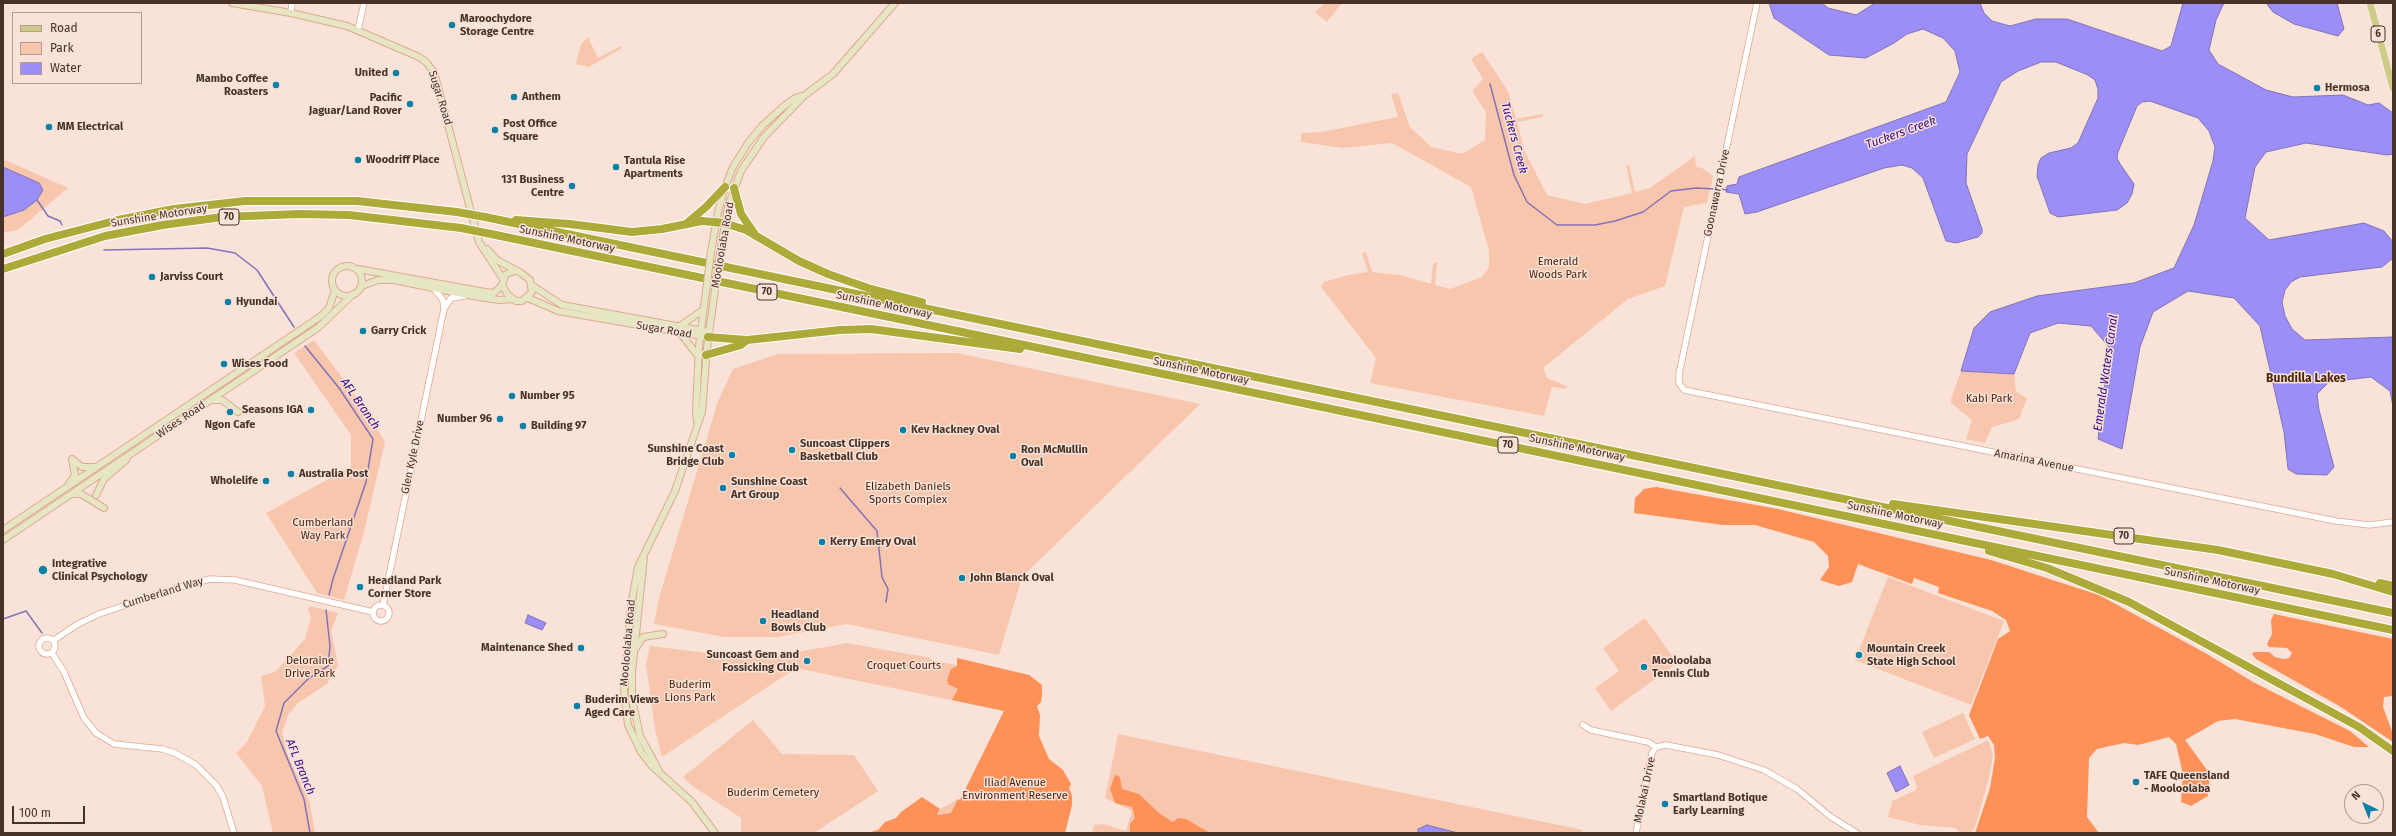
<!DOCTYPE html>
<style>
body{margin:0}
#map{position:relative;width:2396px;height:836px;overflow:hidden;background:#f9e3d8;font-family:"Fira Sans",sans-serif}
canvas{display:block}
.frame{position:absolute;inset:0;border:4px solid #483228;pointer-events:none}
.legend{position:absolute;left:12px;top:12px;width:130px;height:72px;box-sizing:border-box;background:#f9e3d8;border:1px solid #b29c92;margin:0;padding:5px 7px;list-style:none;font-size:12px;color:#483228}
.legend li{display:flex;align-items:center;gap:8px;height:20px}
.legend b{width:20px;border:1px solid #b29c92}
.north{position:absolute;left:2344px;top:784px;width:40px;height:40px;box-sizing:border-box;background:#f9e3d8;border:1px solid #b29c92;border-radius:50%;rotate:317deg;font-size:11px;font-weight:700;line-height:16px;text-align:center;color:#483228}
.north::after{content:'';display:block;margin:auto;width:14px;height:18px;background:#0781a7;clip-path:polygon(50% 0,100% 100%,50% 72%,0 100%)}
.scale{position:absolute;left:12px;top:806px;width:73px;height:18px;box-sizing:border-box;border:2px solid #483228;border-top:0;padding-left:5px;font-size:12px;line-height:14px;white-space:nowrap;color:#483228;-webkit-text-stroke:3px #f9e3d8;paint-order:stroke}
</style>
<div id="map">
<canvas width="2396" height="836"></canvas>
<div class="frame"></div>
<ul class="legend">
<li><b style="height:5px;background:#cecc89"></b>Road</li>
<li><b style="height:11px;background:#f7c6ad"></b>Park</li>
<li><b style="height:11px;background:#9b8ef6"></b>Water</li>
</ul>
<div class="north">N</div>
<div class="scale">100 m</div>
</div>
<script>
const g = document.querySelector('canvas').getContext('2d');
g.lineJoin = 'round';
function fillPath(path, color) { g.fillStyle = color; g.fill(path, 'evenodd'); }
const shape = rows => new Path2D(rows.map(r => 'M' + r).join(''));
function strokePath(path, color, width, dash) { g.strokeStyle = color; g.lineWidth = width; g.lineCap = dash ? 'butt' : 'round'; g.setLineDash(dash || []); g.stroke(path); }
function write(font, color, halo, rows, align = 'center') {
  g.font = font + ' "Fira Sans",sans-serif'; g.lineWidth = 3; g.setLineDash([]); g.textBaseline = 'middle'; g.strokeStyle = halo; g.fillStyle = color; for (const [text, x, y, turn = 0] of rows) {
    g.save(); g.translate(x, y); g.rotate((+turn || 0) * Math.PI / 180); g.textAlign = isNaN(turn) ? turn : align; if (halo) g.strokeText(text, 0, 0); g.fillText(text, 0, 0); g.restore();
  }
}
const green = shape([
 [1325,3,1342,3,1327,22,1315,12],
 [588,37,598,58,621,46,622,48,589,67,576,64,581,44],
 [1482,52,1508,91,1516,119,1542,114,1543,117,1517,122,1525,152,1547,195,1585,204,1632,193,1626,165,1629,165,1635,192,1650,188,1695,156,1696,167,1702,168,1713,176,1707,203,1684,207,1665,286,1628,299,1543,368,1547,378,1567,386,1566,389,1552,387,1544,416,1370,383,1376,358,1321,287,1324,282,1348,275,1368,272,1362,253,1366,252,1372,272,1400,275,1431,284,1433,264,1437,262,1435,285,1450,289,1482,277,1489,267,1489,251,1471,187,1392,143,1343,148,1301,142,1301,133,1322,132,1398,117,1391,94,1398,93,1410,127,1431,147,1462,154,1485,140,1486,112,1472,91,1483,79,1471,59],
 [3,159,68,188,18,230,3,233],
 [314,340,364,407,385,442,364,532,344,600,317,593,266,513,351,467,351,435,294,353],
 [957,353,1200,404,1022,577,999,655,847,624,778,637,724,637,654,624,659,598,718,401,733,369,778,354],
 [1961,371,2014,374,2016,392,2027,398,2019,419,1992,427,1985,443,1966,439,1972,420,1950,402],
 [1888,577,2004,621,1971,705,1855,660],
 [310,606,338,613,331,631,338,665,327,684,299,702,288,715,282,733,288,756,310,803,315,833,273,833,262,786,236,753,247,742,265,706,261,676,275,672,305,639,311,617,308,609],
 [1645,618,1677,663,1611,711,1595,688,1619,671,1603,648],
 [847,643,931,658,931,660,1034,681,1034,717,1039,748,1068,783,874,833,924,799,940,809,958,799,960,800,1004,711,796,668,662,757,655,730,646,664,650,646,723,655,782,655],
 [1963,713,1975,739,1934,758,1922,732],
 [753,720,782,754,854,755,878,791,814,833,741,833,741,818,691,785,683,777],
 [1118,734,1583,830,1582,833,1092,833,1094,825,1104,824,1126,831,1132,811,1105,798],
 [1988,740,1993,755,1989,778,1975,827,1970,833,1960,833,1956,828,1920,825,1888,817,1892,801,1916,790,1917,787,1913,776]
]);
const forest = shape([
 [1656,487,1778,509,1991,560,2099,595,2207,654,2253,682,2350,731,2369,747,2354,747,2315,734,2235,719,2218,721,2185,740,2210,774,2208,796,2191,806,2181,802,2183,774,2176,744,2169,737,2138,745,2124,743,2097,749,2089,758,2087,817,2099,833,1975,833,1990,788,1995,758,1994,745,1988,736,1980,739,1969,715,1998,639,2010,631,2006,620,1992,611,1938,593,1939,587,1914,578,1912,584,1858,564,1852,582,1839,586,1826,582,1820,580,1829,567,1828,556,1814,542,1755,525,1723,525,1634,513,1635,498,1644,489],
 [2274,614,2393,639,2392,696,2384,697,2383,707,2393,734,2393,742,2341,707,2256,659,2252,654,2254,652,2269,652,2275,657,2283,659,2289,658,2292,653,2287,648,2269,647,2267,644,2272,634,2271,620],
 [957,658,1029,675,1042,685,1042,696,1041,702,1037,706,1040,715,1039,736,1049,759,1063,770,1071,784,1069,788,1072,796,1072,805,1065,833,867,833,878,830,885,822,896,818,901,812,922,797,940,809,937,814,939,815,951,813,958,799,960,800,1004,711,952,700,958,689,948,684,947,680,951,669,957,666],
 [1115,775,1120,777,1122,789,1139,794,1160,814,1173,822,1178,818,1186,819,1210,833,1130,833,1130,824,1135,818,1132,807,1115,803,1110,789]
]);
const water = shape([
 [1769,3,1822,3,1828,8,1856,15,1875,3,1980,3,1984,13,1992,21,2010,26,2036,19,2067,19,2162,51,2171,46,2183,3,2224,3,2216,20,2209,50,2218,64,2266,90,2293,97,2343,95,2368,105,2379,103,2393,113,2393,154,2387,155,2306,143,2266,152,2255,167,2245,218,2269,240,2364,223,2384,231,2393,242,2393,258,2382,267,2300,277,2291,282,2285,290,2282,302,2285,316,2292,329,2305,340,2393,337,2393,406,2390,391,2371,377,2329,382,2317,394,2319,410,2334,467,2327,475,2296,474,2288,469,2284,432,2260,326,2234,298,2188,291,2153,312,2140,347,2122,449,2098,439,2109,347,2091,326,2058,323,2030,333,2014,374,1961,371,1974,328,1990,312,2037,296,2134,283,2174,268,2194,225,2213,161,2215,147,2209,131,2198,118,2150,101,2142,102,2137,106,2118,152,2117,158,2120,164,2134,184,2132,194,2127,203,2117,210,2058,217,2050,213,2037,176,2038,165,2041,158,2049,153,2071,148,2078,143,2098,98,2098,89,2095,80,2088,75,2056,62,2041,62,2018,71,2001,82,1967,154,1966,183,1982,229,1982,233,1978,237,1956,243,1946,241,1923,178,1912,168,1902,165,1884,168,1757,212,1745,214,1739,194,1726,192,1727,186,1737,184,1739,177,1946,102,1960,72,1955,51,1943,38,1923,29,1907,34,1894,43,1866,58,1829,55,1774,18,1769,3],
 [2266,3,2337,3,2344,29,2338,36,2294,24,2273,12,2266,3],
 [3,167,39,183,43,190,37,200,24,210,3,217,3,167],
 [528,615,546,623,542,630,525,623,528,615],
 [1900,766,1909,785,1896,792,1887,773,1900,766],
 [1427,825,1458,833,1418,833,1418,829,1427,825]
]);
const stream = shape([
 [1490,84,1514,175,1527,202,1557,225,1595,225,1615,221,1643,212,1671,191,1696,188,1716,189],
 [1720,189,1728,190],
 [37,200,48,216,60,221,62,225],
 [104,250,207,248,235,253,257,270,294,327],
 [305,346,339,388,373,439,366,482,333,579,329,595],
 [840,488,877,531,882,577,888,589,886,602],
 [3,619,26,611,42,633],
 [310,833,304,799,276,731,284,703,308,679,328,666,330,646,326,610]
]);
const tertiary = shape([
 [1757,3,1679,374,1679,383,1684,390,2336,521,2369,525,2393,522],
 [291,13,292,3],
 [358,30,364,3],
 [435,290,443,300,444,309],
 [383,605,444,309,451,298,465,296],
 '373 613a8 8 0 1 1 16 0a8 8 0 1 1-16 0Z',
 '39 646a8 8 0 1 1 16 0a8 8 0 1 1-16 0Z',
 [54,640,78,624,99,614,183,586,210,579,235,580,373,612],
 [52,653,64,672,84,718,96,733,114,744,162,749,175,753,196,765,216,785,223,797,234,833],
 [1583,725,1591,730,1648,742,1656,747],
 [1656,747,1666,745,1718,755,1764,770,1797,789,1831,817,1857,833],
 [1636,833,1652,753,1656,747]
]);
const secondary = shape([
 [232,3,291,13,347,26,419,57,426,62,434,72,479,242,503,279],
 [487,249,497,260,521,273,530,280,532,292,522,301,516,301,508,295,502,285,506,274,515,271],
 [711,252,718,212,725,187,733,167,748,143,762,126,784,106,795,98,805,95,833,74,895,3],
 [720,253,728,207,741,171,764,137,805,95],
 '332 281a15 15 0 1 1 30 0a15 15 0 1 1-30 0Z',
 [358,269,485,292,494,293,502,285],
 [362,286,378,280,394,280,467,295,499,300,513,299],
 [533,286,562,305,709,332],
 [528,298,558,311,708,337],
 [680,326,703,310],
 [681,334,698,356],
 [212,400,222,400,238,412],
 [697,421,696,411,699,346,706,291],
 [73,460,82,467,95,467],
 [69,484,75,475,72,459],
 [72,494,81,494,104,508],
 [96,495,104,479,126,460],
 [3,530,321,316,329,308,335,290],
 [3,540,319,327,353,294],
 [644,557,632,672,632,699,640,736,658,769],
 [636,648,643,637,663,634],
 [715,833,692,802,651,765,641,752,628,725,624,691,631,606,638,567,675,491,702,412,707,348,716,282]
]);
const primary = shape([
 [2370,3,2393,88]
]);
const motorway = shape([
 [734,188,741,214,754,233],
 [485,217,2393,613],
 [516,220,570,224,632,232,662,229,702,221,724,223,746,230,799,261,828,274,868,288,922,302],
 [687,223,706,207,725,187],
 [491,234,2393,630],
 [3,254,45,239,118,220,174,209,245,201,357,201,457,212],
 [3,269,105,236,163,225,222,217,300,214,349,215,461,228],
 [708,337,747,340,840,330,871,329,1020,349],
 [706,355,741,345,746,341],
 [1893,504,2218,550,2333,574,2393,592],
 [1989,551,2047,568,2129,602,2359,727,2393,751],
 [2380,583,2393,586]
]);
const secondaryBridge = shape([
 [716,282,720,253],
 [706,291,711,252]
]);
const motorwayBridge = shape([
 [457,212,485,217],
 [461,228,491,234]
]);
const markers = [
 [452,25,4,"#0781a7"],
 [396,73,4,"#0781a7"],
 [276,85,4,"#0781a7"],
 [2317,88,4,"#0781a7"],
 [514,97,4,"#0781a7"],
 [410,104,4,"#0781a7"],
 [49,127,4,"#0781a7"],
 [495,130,4,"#0781a7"],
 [358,160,4,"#0781a7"],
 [616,167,4,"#0781a7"],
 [572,186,4,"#0781a7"],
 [152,277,4,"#0781a7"],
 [228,302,4,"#0781a7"],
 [363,331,4,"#0781a7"],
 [224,364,4,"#0781a7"],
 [512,396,4,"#0781a7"],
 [311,410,4,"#0781a7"],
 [230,412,4,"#0781a7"],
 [500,419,4,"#0781a7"],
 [523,426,4,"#0781a7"],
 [903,430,4,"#0781a7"],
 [792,450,4,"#0781a7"],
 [732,455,4,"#0781a7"],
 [1013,456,4,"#0781a7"],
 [291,474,4,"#0781a7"],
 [266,481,4,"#0781a7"],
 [723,488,4,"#0781a7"],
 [822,542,4,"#0781a7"],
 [43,570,5,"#0781a7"],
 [962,578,4,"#0781a7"],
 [360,587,4,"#0781a7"],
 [763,621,4,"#0781a7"],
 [581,648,4,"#0781a7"],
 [1859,655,4,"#0781a7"],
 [807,661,4,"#0781a7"],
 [1644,667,4,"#0781a7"],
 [577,706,4,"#0781a7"],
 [2136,782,4,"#0781a7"],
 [1665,804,4,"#0781a7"]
];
const shields = [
 [2378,34,14],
 [229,217,20],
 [767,292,20],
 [1508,445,20],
 [2124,536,20]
];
const shieldNames = [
 ["6",2378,34],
 ["70",229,217],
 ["70",767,292],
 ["70",1508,445],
 ["70",2124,536]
];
const poiNames = [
 ["Maroochydore",460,19],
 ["Storage Centre",460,32],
 ["United",388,73,"right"],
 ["Mambo Coffee",268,79,"right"],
 ["Roasters",268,92,"right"],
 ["Hermosa",2325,88],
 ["Anthem",522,97],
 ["Pacific",402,98,"right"],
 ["Jaguar/Land Rover",402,111,"right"],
 ["Post Office",503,124],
 ["Square",503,137],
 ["MM Electrical",57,127],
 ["Woodriff Place",366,160],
 ["Tantula Rise",624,161],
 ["Apartments",624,174],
 ["131 Business",564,180,"right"],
 ["Centre",564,193,"right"],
 ["Jarviss Court",160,277],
 ["Hyundai",236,302],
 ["Garry Crick",371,331],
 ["Wises Food",232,364],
 ["Number 95",520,396],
 ["Seasons IGA",303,410,"right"],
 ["Number 96",492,419,"right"],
 ["Ngon Cafe",230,425,"center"],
 ["Building 97",531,426],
 ["Kev Hackney Oval",911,430],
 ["Suncoast Clippers",800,444],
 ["Basketball Club",800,457],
 ["Sunshine Coast",724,449,"right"],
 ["Bridge Club",724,462,"right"],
 ["Ron McMullin",1021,450],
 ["Oval",1021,463],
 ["Australia Post",299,474],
 ["Wholelife",258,481,"right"],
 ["Sunshine Coast",731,482],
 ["Art Group",731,495],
 ["Kerry Emery Oval",830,542],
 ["Integrative",52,564],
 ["Clinical Psychology",52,577],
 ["John Blanck Oval",970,578],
 ["Headland Park",368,581],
 ["Corner Store",368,594],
 ["Headland",771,615],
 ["Bowls Club",771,628],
 ["Maintenance Shed",573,648,"right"],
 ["Mountain Creek",1867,649],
 ["State High School",1867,662],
 ["Suncoast Gem and",799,655,"right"],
 ["Fossicking Club",799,668,"right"],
 ["Mooloolaba",1652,661],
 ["Tennis Club",1652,674],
 ["Buderim Views",585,700],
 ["Aged Care",585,713],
 ["TAFE Queensland",2144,776],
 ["- Mooloolaba",2144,789],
 ["Smartland Botique",1673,798],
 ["Early Learning",1673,811]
];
const streetNames = [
 ["Sugar Road",440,98,73],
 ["Goonawarra Drive",1717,193,-78],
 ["Sunshine Motorway",159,216,-9],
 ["Sunshine Motorway",567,239,12],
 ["Mooloolaba Road",723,245,-80],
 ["Sunshine Motorway",884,305,12],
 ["Sugar Road",664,330,10],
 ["Sunshine Motorway",1201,371,12],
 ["Wises Road",181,420,-34],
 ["Sunshine Motorway",1577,448,12],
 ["Glen Kyle Drive",413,457,-78],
 ["Amarina Avenue",2034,461,11],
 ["Sunshine Motorway",1895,515,12],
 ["Sunshine Motorway",2212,581,12],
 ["Cumberland Way",163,593,-17],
 ["Mooloolaba Road",628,643,-85],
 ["Molakai Drive",1645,790,-78]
];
const parkNames = [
 ["Emerald",1558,262],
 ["Woods Park",1558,275],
 ["Kabi Park",1989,399],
 ["Elizabeth Daniels",908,487],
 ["Sports Complex",908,500],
 ["Cumberland",323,523],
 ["Way Park",323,536],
 ["Deloraine",310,661],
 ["Drive Park",310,674],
 ["Croquet Courts",904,666],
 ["Buderim",690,685],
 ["Lions Park",690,698],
 ["Iliad Avenue",1015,783],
 ["Environment Reserve",1015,796],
 ["Buderim Cemetery",773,793]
];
const waterNames = [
 ["Tuckers Creek",1901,133,-20],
 ["Tuckers Creek",1514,138,75],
 ["Emerald Waters Canal",2106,373,-82],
 ["AFL Branch",360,404,55],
 ["AFL Branch",300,767,68]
];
const neighbourhoodNames = [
 ["Bundilla Lakes",2306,379]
];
fillPath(green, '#f7c6ad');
fillPath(forest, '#fd9157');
fillPath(water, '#9b8ef6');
strokePath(water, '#8272b8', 1);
strokePath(stream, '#8272b8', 1.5);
strokePath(tertiary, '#dda98f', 7);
strokePath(secondary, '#dda98f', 8);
strokePath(primary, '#fff', 8);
strokePath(motorway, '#fff', 10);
strokePath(tertiary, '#fff', 5.5);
strokePath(secondary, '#e7e6c4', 6);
strokePath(primary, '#cecc89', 7);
strokePath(motorway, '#aeaa3a', 8);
strokePath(secondaryBridge, '#dda98f', 8, []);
strokePath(motorwayBridge, '#fff', 10, []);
strokePath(secondaryBridge, '#e7e6c4', 6);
strokePath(motorwayBridge, '#aeaa3a', 8);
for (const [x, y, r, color] of markers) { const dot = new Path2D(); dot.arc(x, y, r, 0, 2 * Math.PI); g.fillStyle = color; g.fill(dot); strokePath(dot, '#f9e3d8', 1.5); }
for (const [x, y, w] of shields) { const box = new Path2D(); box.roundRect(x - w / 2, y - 8, w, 16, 3); g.fillStyle = '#f9e3d8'; g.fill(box); strokePath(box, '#483228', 1); }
write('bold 10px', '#483228', null, shieldNames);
write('bold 11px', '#483228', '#f9e3d8', poiNames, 'left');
write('11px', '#483228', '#f9e3d8', streetNames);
write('11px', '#471e06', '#f9e3d8', parkNames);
write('italic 12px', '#380989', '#f9e3d8', waterNames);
write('bold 12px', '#4d240c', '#f9e3d8', neighbourhoodNames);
</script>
